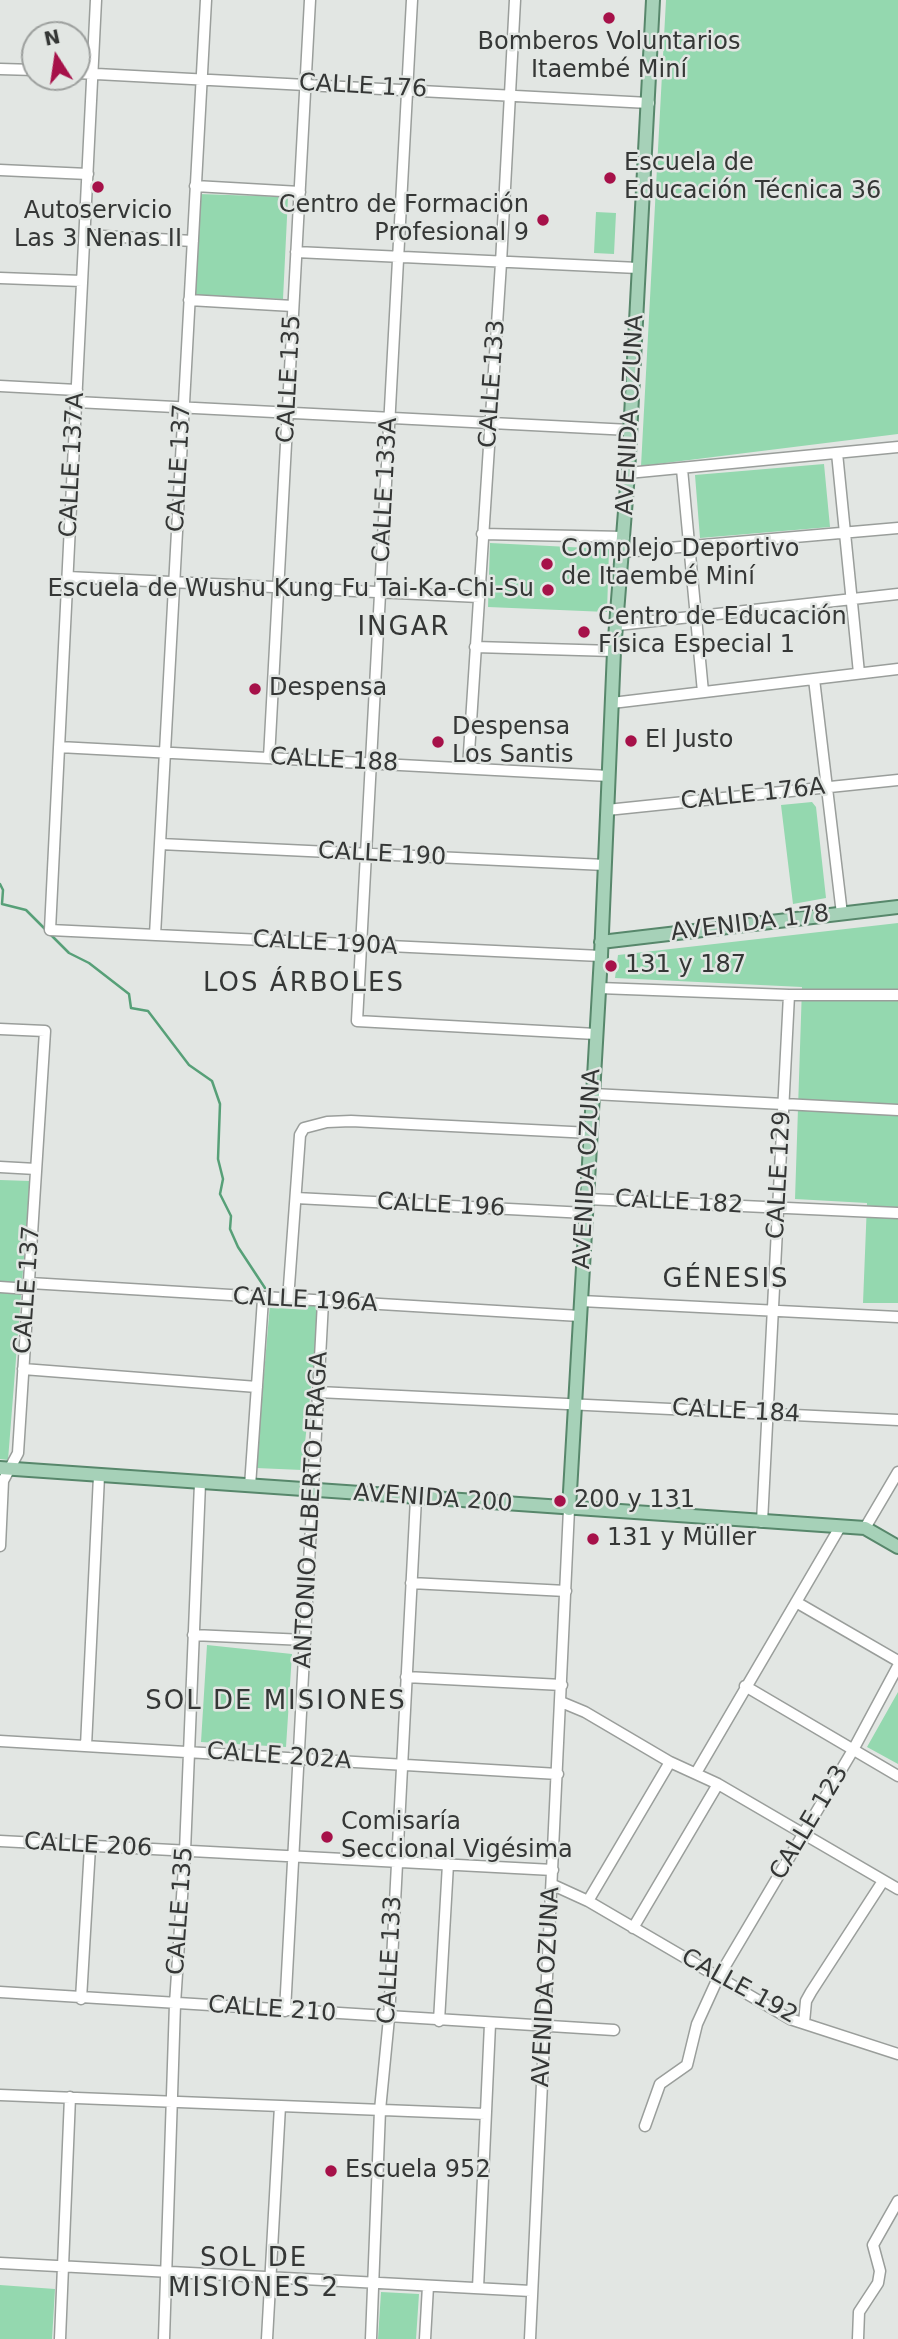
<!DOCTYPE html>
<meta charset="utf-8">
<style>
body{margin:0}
#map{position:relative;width:898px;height:2339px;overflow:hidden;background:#e2e6e3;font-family:"DejaVu Sans",sans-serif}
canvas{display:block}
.north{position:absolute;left:21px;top:21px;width:70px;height:70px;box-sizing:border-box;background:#e2e6e3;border:2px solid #9da09e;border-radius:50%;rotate:348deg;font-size:19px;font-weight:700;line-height:28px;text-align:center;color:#353736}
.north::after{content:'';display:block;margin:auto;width:24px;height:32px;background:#a61149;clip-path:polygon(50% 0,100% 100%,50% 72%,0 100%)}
</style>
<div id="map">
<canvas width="898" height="2339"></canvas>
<div class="north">N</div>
</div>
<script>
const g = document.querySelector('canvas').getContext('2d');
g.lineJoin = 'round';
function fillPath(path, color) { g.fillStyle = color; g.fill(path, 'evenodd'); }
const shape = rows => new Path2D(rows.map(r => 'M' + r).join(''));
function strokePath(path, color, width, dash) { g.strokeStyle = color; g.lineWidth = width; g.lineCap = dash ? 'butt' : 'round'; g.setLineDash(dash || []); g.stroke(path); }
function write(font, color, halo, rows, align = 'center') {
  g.font = font + ' "DejaVu Sans",sans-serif'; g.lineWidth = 5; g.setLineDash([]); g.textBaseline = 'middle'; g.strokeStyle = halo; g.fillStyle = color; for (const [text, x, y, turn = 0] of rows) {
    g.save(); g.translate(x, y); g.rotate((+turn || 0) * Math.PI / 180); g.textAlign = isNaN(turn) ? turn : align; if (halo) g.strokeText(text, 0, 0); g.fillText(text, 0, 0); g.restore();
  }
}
const green = shape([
 [666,0,898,0,898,434,641,466],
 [199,194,288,197,283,299,194,295],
 [596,212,616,213,614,254,594,253],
 [824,464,830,527,700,538,695,475],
 [490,543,609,549,607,612,488,607],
 [812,802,816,807,826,898,793,904,781,805],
 [898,923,898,1303,863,1303,867,1203,795,1199,802,987,615,978,618,955],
 [0,1180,30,1181,8,1460,0,1459],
 [270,1304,320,1306,302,1470,256,1468],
 [207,1645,292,1654,286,1747,201,1742],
 [898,1692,898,1764,867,1747],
 [0,2285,55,2289,52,2339,0,2339],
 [381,2292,419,2294,416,2339,378,2339]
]);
const stream = shape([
 [0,884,3,890,2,904,26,910,69,953,89,963,129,994,131,1008,148,1011,189,1065,212,1081,220,1104,218,1159,223,1179,220,1194,231,1216,230,1229,238,1247,265,1288]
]);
const minor = shape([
 [96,0,50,930,601,956],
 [412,0,357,1021,596,1034],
 [0,69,35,70],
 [77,73,649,103],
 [0,170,88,174],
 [195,186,300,192],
 [85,235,193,241],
 [296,252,638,268],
 [0,278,82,281],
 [189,300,293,306],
 [0,386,77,390],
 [76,402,630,430],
 [837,453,859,673],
 [682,469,703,692],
 [628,473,898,447],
 [482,534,624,537],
 [623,552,898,528],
 [68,577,479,597],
 [618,625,898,594],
 [475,647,614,651],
 [814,679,842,914],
 [612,703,898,669],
 [59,747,609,776],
 [269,758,310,0],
 [468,768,501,263,515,0],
 [607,810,898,780],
 [160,844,605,865],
 [155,935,206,0],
 [599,988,789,995,898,995],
 [0,1029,45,1031,18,1453,3,1481,0,1546],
 [593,1094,898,1110],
 [0,1167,36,1169],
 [296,1198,586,1213],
 [587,1199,898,1213],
 [30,1283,580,1316],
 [0,1287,29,1289],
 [288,1300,300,1135,304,1128,327,1122,351,1121,591,1133],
 [581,1301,898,1317],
 [23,1369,257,1387],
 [318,1392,898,1420],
 [250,1486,263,1299],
 [762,1522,789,995],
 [865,1528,898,1472],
 [411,1583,566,1591],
 [796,1602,898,1661],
 [193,1635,305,1640],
 [406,1677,562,1685],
 [745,1686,898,1776],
 [561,1702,585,1712,670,1762,718,1784,898,1889],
 [0,1741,558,1774],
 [86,1746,99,1476],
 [696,1773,840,1527],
 [0,1841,553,1870],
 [553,1885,588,1901,790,2019,898,2054],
 [588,1901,670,1762],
 [633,1928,718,1784],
 [0,1992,614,2030],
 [81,1999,90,1847],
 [285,2011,323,1302],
 [439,2021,448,1864],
 [804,2023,806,2001,811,1992,883,1881],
 [0,2095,485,2114],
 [645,2126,660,2084,687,2065,697,2024,718,1978,853,1750,898,1666],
 [0,2263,531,2291],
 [478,2288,490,2024],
 [60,2339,70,2097],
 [164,2339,175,2004,185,1851,200,1483],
 [267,2339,280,2106],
 [371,2339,380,2110,389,2018,416,1498],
 [425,2339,428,2286],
 [530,2339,569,1509],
 [858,2339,859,2312,878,2283,880,2271,873,2245,898,2201]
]);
const major = shape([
 [601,942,898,907],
 [0,1468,865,1528,898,1547],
 [569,1509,601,956,614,651,628,473,653,0]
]);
const markers = [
 [609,18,7,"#a61149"],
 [610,178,7,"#a61149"],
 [98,187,7,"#a61149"],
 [543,220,7,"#a61149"],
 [547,564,7,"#a61149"],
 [548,590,7,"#a61149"],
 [584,632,7,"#a61149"],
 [255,689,7,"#a61149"],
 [631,741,7,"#a61149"],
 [438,742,7,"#a61149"],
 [611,966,7,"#a61149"],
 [560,1501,7,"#a61149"],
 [593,1539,7,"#a61149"],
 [327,1837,7,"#a61149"],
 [331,2171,7,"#a61149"]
];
const poiNames = [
 ["Bomberos Voluntarios",609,43,"center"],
 ["Itaembé Miní",609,71,"center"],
 ["Escuela de",624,164],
 ["Educación Técnica 36",624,192],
 ["Centro de Formación",529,206,"right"],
 ["Profesional 9",529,234,"right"],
 ["Autoservicio",98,212,"center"],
 ["Las 3 Nenas II",98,240,"center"],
 ["Complejo Deportivo",561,550],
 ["de Itaembé Miní",561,578],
 ["Escuela de Wushu Kung Fu Tai-Ka-Chi-Su",534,590,"right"],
 ["Centro de Educación",598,618],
 ["Física Especial 1",598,646],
 ["Despensa",269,689],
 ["Despensa",452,728],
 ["Los Santis",452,756],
 ["El Justo",645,741],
 ["131 y 187",625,966],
 ["200 y 131",574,1501],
 ["131 y Müller",607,1539],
 ["Comisaría",341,1823],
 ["Seccional Vigésima",341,1851],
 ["Escuela 952",345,2171]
];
const streetNames = [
 ["CALLE 176",363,87,3],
 ["CALLE 135",290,379,-87],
 ["CALLE 133",493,384,-86],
 ["AVENIDA OZUNA",631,415,-87],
 ["CALLE 137A",73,465,-87],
 ["CALLE 137",180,468,-87],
 ["CALLE 133A",386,490,-87],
 ["CALLE 188",334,761,3],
 ["CALLE 176A",753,795,-6],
 ["CALLE 190",382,855,3],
 ["AVENIDA 178",750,924,-7],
 ["CALLE 190A",325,944,3],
 ["AVENIDA OZUNA",588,1169,-87],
 ["CALLE 129",780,1175,-87],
 ["CALLE 182",679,1203,3],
 ["CALLE 196",441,1206,3],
 ["CALLE 137",28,1290,-86],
 ["CALLE 196A",305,1301,3],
 ["CALLE 184",736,1412,3],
 ["AVENIDA 200",433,1499,4],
 ["ANTONIO ALBERTO FRAGA",312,1510,-87],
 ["CALLE 202A",279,1757,4],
 ["CALLE 123",810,1823,-59],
 ["CALLE 206",88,1846,3],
 ["CALLE 135",181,1911,-86],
 ["CALLE 133",391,1960,-87],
 ["AVENIDA OZUNA",547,1987,-87],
 ["CALLE 192",739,1987,29],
 ["CALLE 210",272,2010,4]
];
const neighbourhoodNames = [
 ["INGAR",404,628],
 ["LOS ÁRBOLES",304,984],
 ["GÉNESIS",726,1280],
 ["SOL DE MISIONES",276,1702],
 ["SOL DE",254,2259],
 ["MISIONES 2",254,2289]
];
fillPath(green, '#94d8af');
strokePath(stream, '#57a078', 2.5);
strokePath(minor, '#9a9e9b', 13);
strokePath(major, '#57876b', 16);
strokePath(minor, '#fff', 10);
strokePath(major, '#a6d1b8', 12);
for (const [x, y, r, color] of markers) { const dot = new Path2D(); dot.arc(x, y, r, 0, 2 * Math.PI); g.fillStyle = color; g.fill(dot); strokePath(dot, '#e2e6e3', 2.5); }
write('24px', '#353736', '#e2e6e3', poiNames, 'left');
write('24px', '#353736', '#e2e6e3', streetNames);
g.letterSpacing = '2px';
write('26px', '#353736', '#e2e6e3', neighbourhoodNames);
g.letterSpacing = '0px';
</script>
